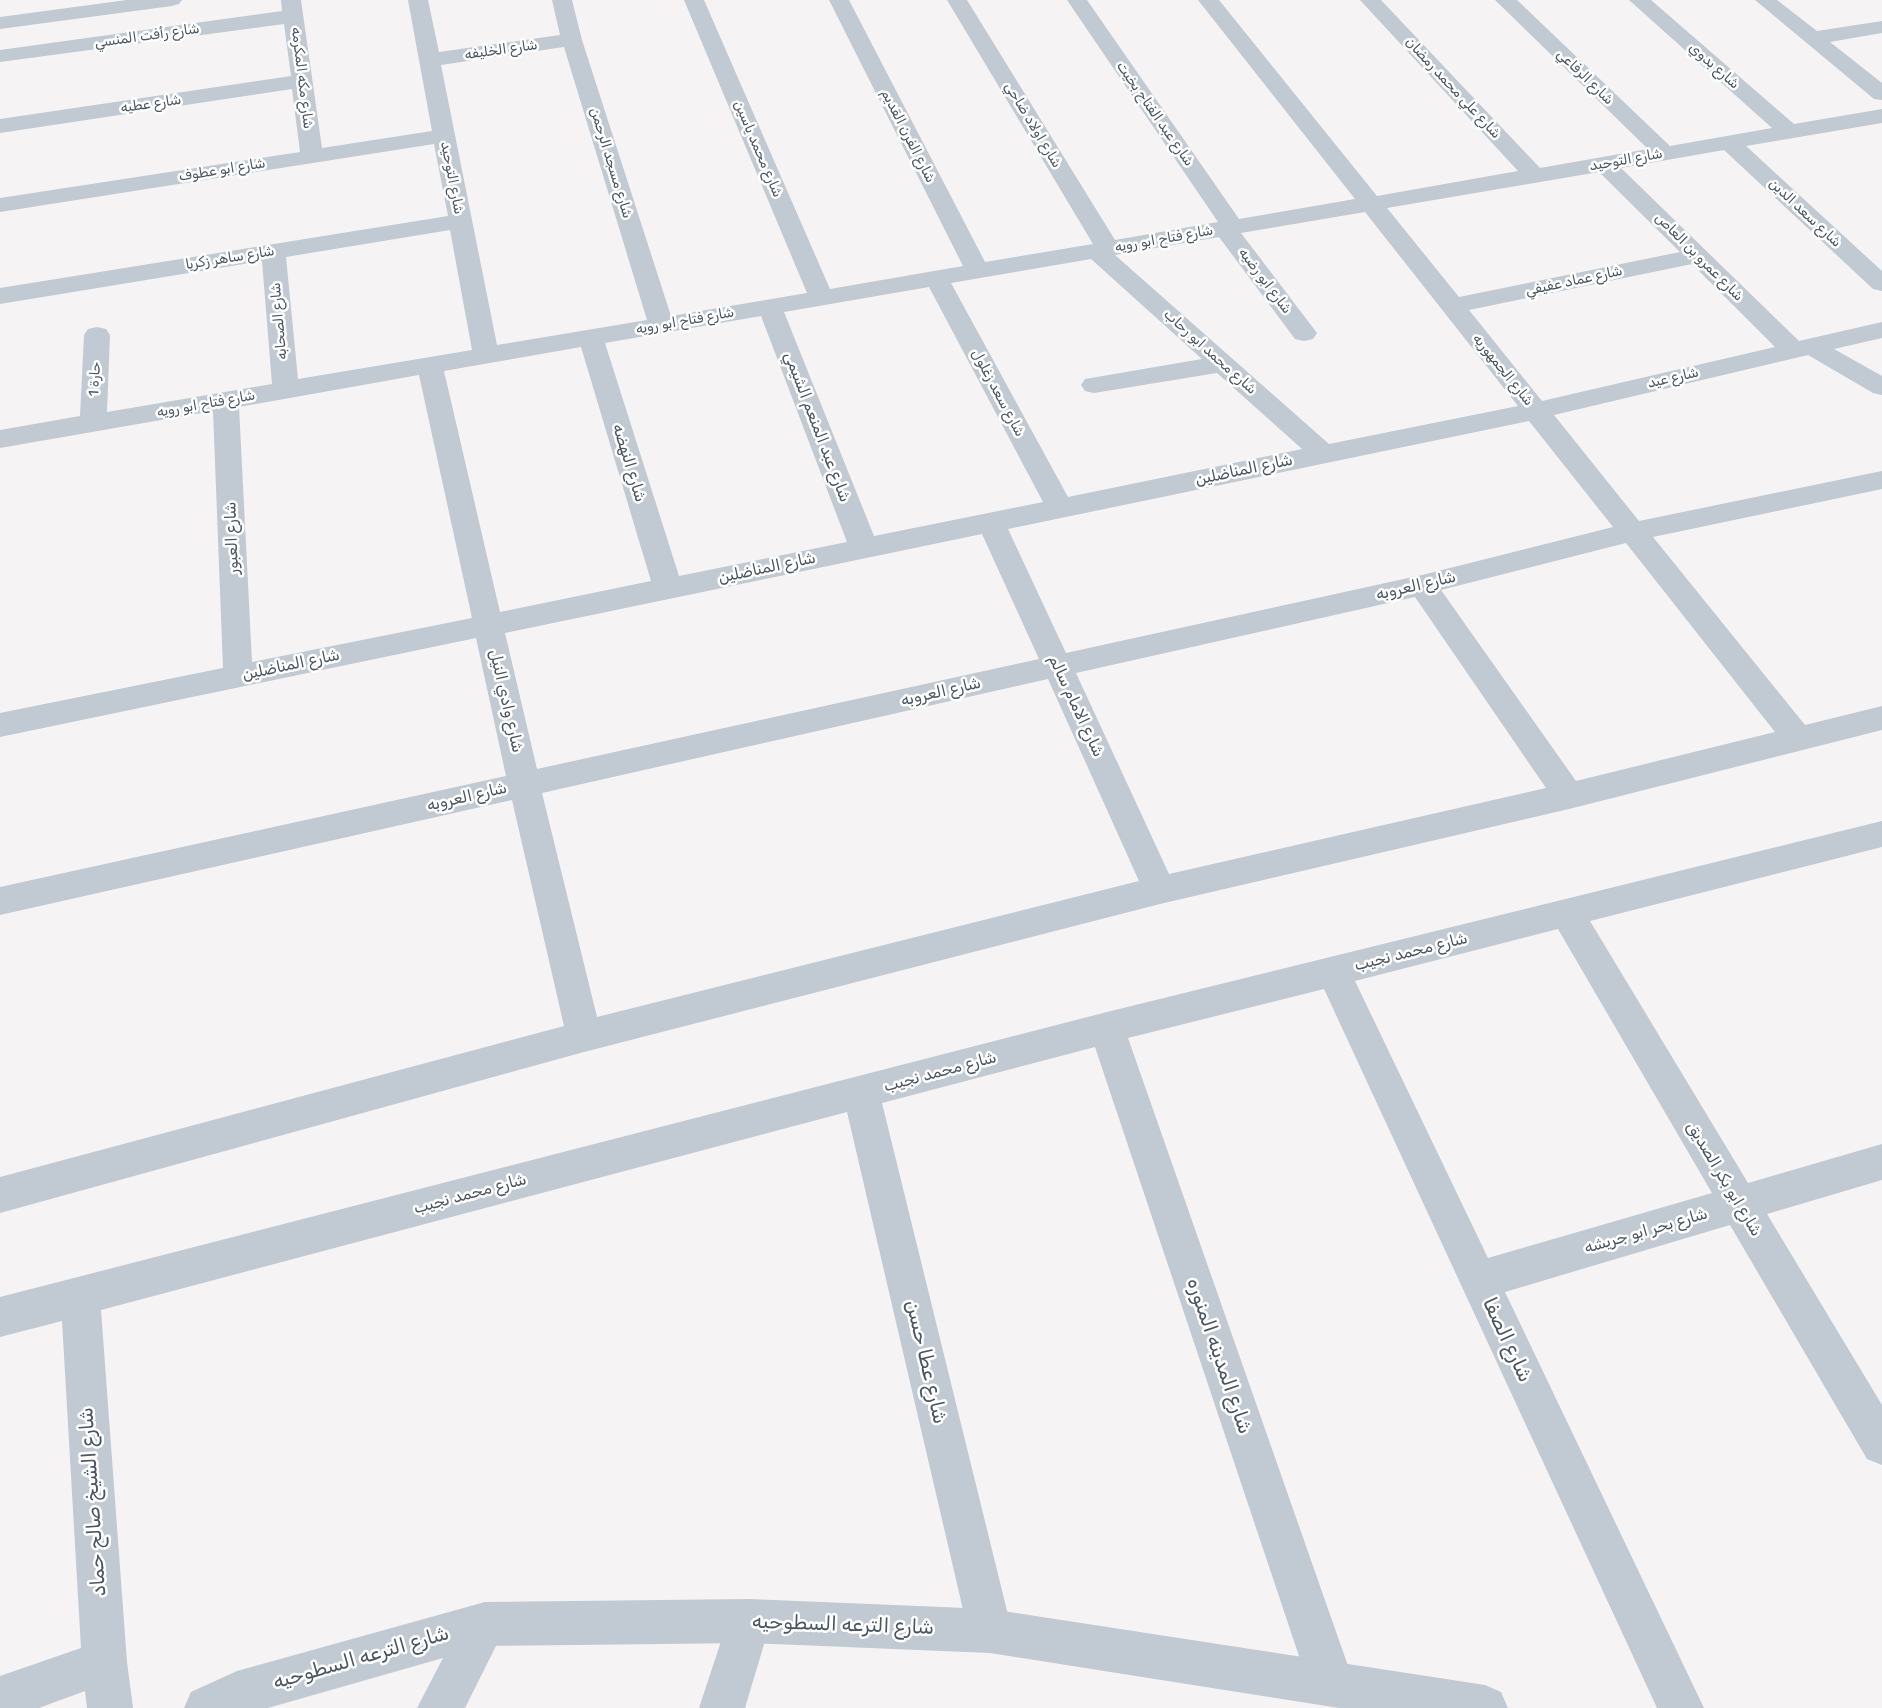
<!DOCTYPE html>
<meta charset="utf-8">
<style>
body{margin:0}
canvas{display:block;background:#f5f3f3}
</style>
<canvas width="1882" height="1708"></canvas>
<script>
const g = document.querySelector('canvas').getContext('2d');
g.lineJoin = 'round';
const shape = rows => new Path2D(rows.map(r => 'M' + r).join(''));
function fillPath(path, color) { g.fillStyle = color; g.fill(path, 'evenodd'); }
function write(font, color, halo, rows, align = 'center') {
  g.font = font + ' Rubik,Cairo,sans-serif'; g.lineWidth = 5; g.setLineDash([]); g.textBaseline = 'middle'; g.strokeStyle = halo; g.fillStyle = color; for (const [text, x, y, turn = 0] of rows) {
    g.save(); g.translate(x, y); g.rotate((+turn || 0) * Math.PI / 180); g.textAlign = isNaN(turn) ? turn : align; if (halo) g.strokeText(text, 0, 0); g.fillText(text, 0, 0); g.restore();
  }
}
const minor = shape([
 [127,0,182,0,179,4,172,6,0,29,0,17,127,0],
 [281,0,301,0,322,148,432,131,408,0,428,0,439,52,560,35,552,0,572,0,582,40,671,316,807,293,684,0,704,0,830,289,963,266,829,0,849,0,985,262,1093,244,947,0,967,0,1115,240,1218,222,1067,0,1087,0,1239,219,1355,199,1198,0,1219,0,1377,196,1518,171,1360,0,1381,0,1540,168,1648,149,1495,0,1517,0,1670,146,1772,128,1629,0,1651,0,1794,124,1882,109,1882,123,1746,146,1882,271,1882,291,1873,289,1724,150,1621,168,1799,341,1882,322,1882,338,1834,349,1882,376,1882,395,1873,393,1808,355,1554,415,1639,521,1882,471,1882,489,1653,537,1805,725,1882,706,1882,730,1569,809,1160,904,584,1052,0,1213,0,1177,564,1026,512,800,0,915,0,887,506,776,476,638,0,737,0,713,223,668,213,411,0,448,0,430,80,416,84,335,88,329,97,327,106,329,110,335,107,412,272,384,262,261,0,304,0,288,448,216,434,144,0,212,0,198,300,152,292,89,0,133,0,119,291,76,284,24,0,62,0,50,282,11,281,0],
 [564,47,647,320,497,345,441,65,564,47],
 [1599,172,1680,252,1459,297,1387,208,1599,172],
 [1365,212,1518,406,1329,444,1115,255,1219,237,1295,339,1304,341,1313,339,1317,333,1241,233,1365,212],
 [450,230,472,350,298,379,286,257,450,230],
 [1091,259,1202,359,1085,379,1081,385,1085,391,1094,393,1217,373,1302,449,1068,497,951,283,1091,259],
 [1692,264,1775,347,1542,401,1469,310,1692,264],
 [929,287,1043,502,874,536,784,312,929,287],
 [761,316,847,542,679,576,605,343,761,316],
 [581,347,651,581,500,612,444,371,581,347],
 [419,375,472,618,252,662,239,407,419,375],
 [1529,421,1613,527,1422,575,1066,653,1008,529,1529,421],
 [982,534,1039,659,537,769,505,633,982,534],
 [1626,543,1775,732,1576,781,1441,590,1626,543],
 [1415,597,1546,788,1169,874,1076,673,1415,597],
 [1048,679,1139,881,597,1017,542,793,1048,679],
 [1755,0,1777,0,1817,31,1882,21,1882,33,1830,42,1882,83,1882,100,1874,99,1755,0],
 [1882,821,1882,847,1590,921,1748,1183,1882,1144,1882,1180,1767,1214,1882,1405,1882,1465,1867,1459,1730,1225,1505,1292,1704,1708,1657,1708,1324,989,1128,1038,1354,1683,1347,1699,1331,1706,1315,1699,1308,1683,1095,1047,882,1103,1012,1631,1006,1647,990,1653,974,1647,968,1631,847,1112,101,1310,127,1662,133,1708,87,1708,85,1691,39,1708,0,1708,0,1676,81,1648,62,1321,0,1337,0,1297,1107,1012,1882,821],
 [1558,929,1712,1193,1488,1258,1355,981,1558,929],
 [749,1599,765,1605,771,1621,745,1708,699,1708,733,1605,749,1599],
 [485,1602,501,1608,507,1624,465,1708,417,1708,469,1608,485,1602]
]);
const tertiary = shape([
 [749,1599,990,1609,1485,1685,1501,1692,1508,1708,1339,1708,990,1653,749,1643,485,1646,268,1708,184,1708,191,1692,237,1671,485,1602,749,1599]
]);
const farStreetnames = [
 ["شارع رأفت المنسي",147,36,-8],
 ["شارع الخليفه",501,50,-8],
 ["شارع بدوي",1714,66,41],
 ["شارع الرفاعي",1585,77,44],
 ["شارع مكه المكرمه",302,78,83],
 ["شارع علي محمد رمضان",1453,88,47],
 ["شارع عطيه",151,104,-8],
 ["شارع عبد الفتاح بخيت",1155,114,55],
 ["شارع اولاد ضاحي",1033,125,59],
 ["شارع الفرن القديم",908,136,63],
 ["شارع محمد ياسين",758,149,67],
 ["شارع التوحيد",1626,160,-10],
 ["شارع مسجد الرحمن",611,163,73],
 ["شارع ابو عطوف",222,170,-9],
 ["شارع التوحيد",452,178,79],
 ["شارع سعد الدين",1805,213,43],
 ["شارع فتاح ابو رويه",1164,239,-10],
 ["شارع عمرو بن العاص",1699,257,45],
 ["شارع ساهر زكريا",230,258,-9],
 ["شارع ابو رضيه",1265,281,53],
 ["شارع عماد عفيفي",1574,281,-12],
 ["شارع الصحابه",279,321,-95],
 ["شارع فتاح ابو رويه",685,321,-10],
 ["شارع محمد ابو رحاب",1210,352,42],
 ["شارع الجمهوريه",1503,370,51],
 ["شارع عيد",1673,378,-13],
 ["حارة 1",95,379,-87],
 ["شارع سعد زغلول",998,393,62],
 ["شارع فتاح ابو رويه",206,404,-10]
];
const streetNames = [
 ["شارع عبد المنعم الشيمي",817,427,69],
 ["شارع النهضه",629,463,73],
 ["شارع المناضلين",1244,470,-12],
 ["شارع العبور",232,538,-92],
 ["شارع المناضلين",767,568,-12],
 ["شارع العروبه",1416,586,-13],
 ["شارع المناضلين",291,665,-12],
 ["شارع العروبه",941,692,-13],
 ["شارع وادي النيل",506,701,77],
 ["شارع الامام سالم",1076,706,65],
 ["شارع العروبه",467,797,-13],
 ["شارع محمد نجيب",1411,952,-14],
 ["شارع محمد نجيب",940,1072,-15],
 ["شارع ابو بكر الصديق",1724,1179,59],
 ["شارع محمد نجيب",470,1194,-15],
 ["شارع بحر ابو جريشه",1646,1231,-16]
];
const nearStreetnames = [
 ["شارع الصفا",1507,1340,65],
 ["شارع المدينه المنوره",1219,1356,71],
 ["شارع عطا حسن",926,1362,77],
 ["شارع الشيخ صالح حماد",93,1502,-94],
 ["شارع الترعه السطوحيه",843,1625,2],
 ["شارع الترعه السطوحيه",361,1658,-16]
];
fillPath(minor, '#c1cad2');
fillPath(tertiary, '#c1cad2');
write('14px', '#4a5661', '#fff', farStreetnames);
write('16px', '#4a5661', '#fff', streetNames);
write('20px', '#4a5661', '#fff', nearStreetnames);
</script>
